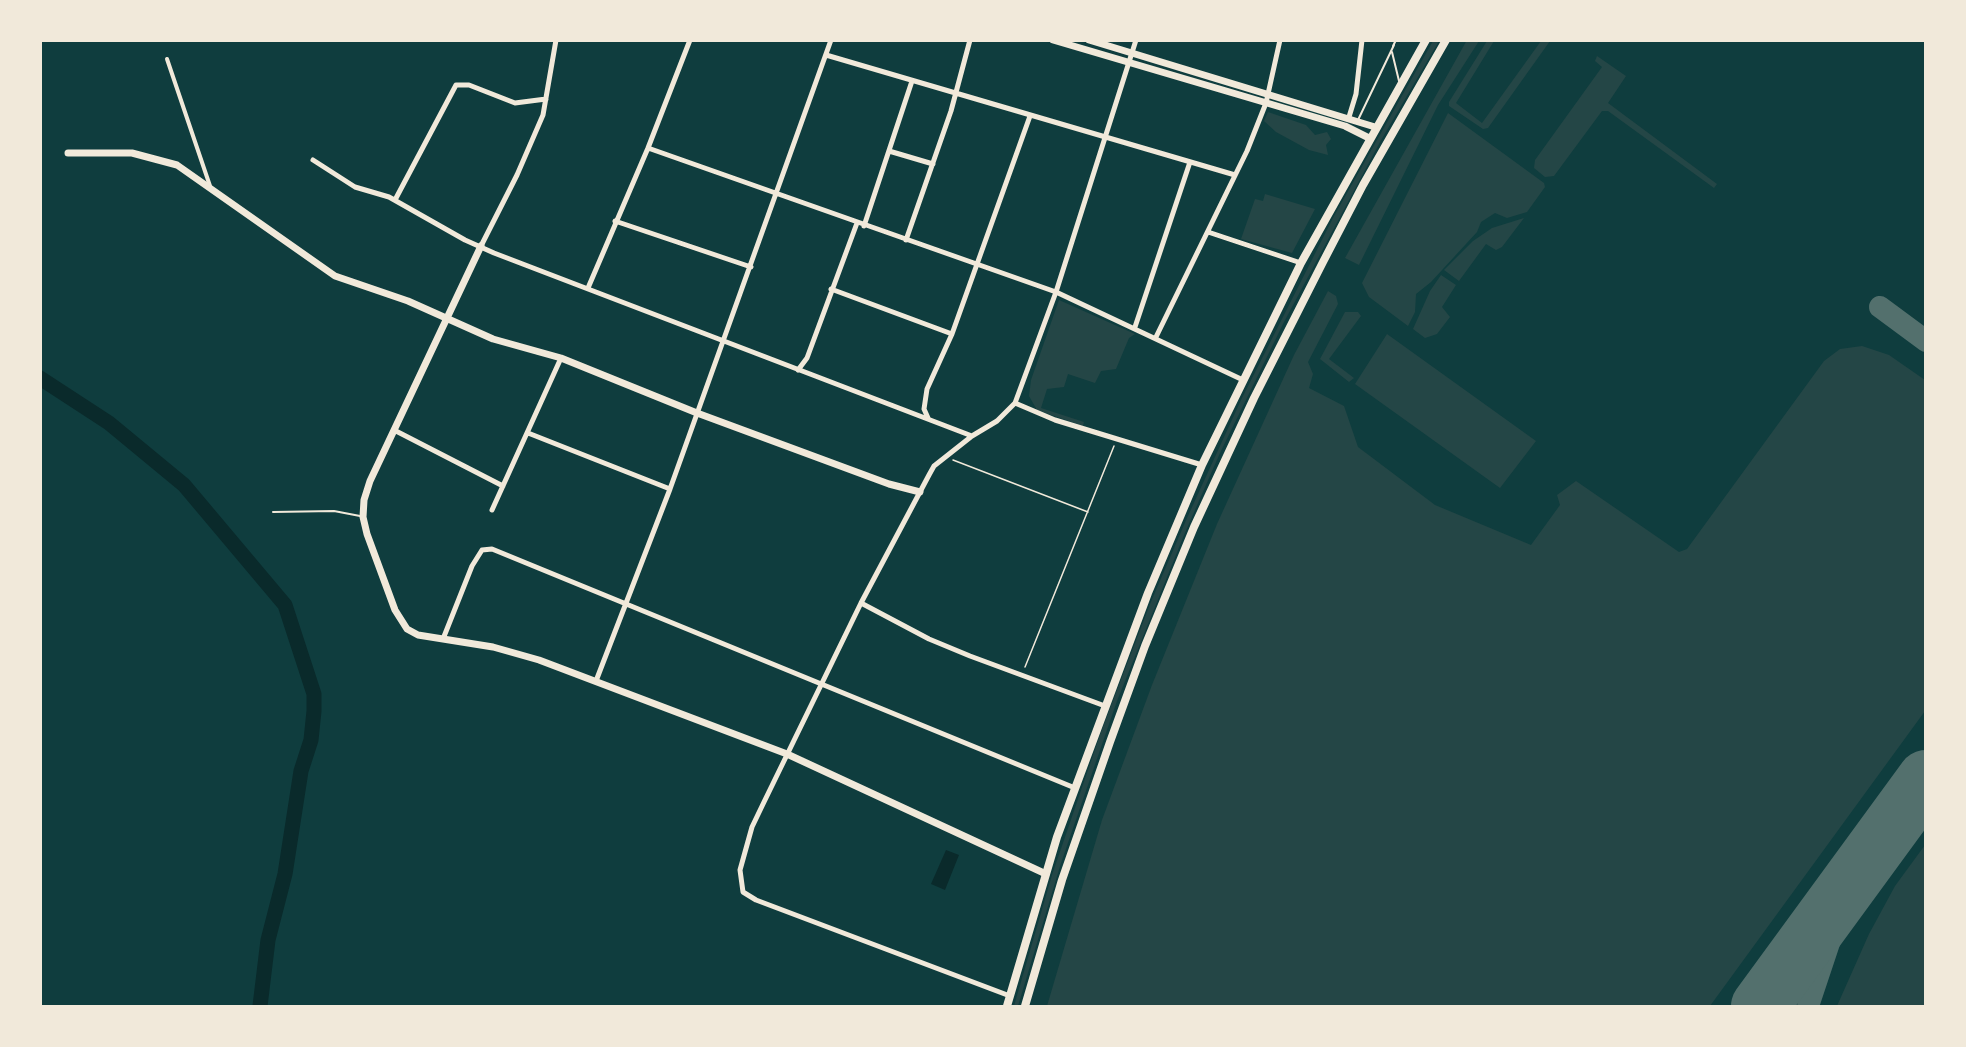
<!DOCTYPE html>
<style>
body{margin:0}
#map{position:relative;width:1966px;height:1047px;overflow:hidden;background:#0f3d3e;font-family:Cabin,sans-serif}
canvas{display:block}
.frame{position:absolute;inset:0;border:42px solid #f1e9da;pointer-events:none}
</style>
<div id="map">
<canvas width="1966" height="1047"></canvas>
<div class="frame"></div>
</div>
<script>
const g = document.querySelector('canvas').getContext('2d');
g.lineJoin = 'round';
function fillPath(path, color) { g.fillStyle = color; g.fill(path, 'evenodd'); }
const shape = rows => new Path2D(rows.map(r => 'M' + r).join(''));
function strokePath(path, color, width, dash) { g.strokeStyle = color; g.lineWidth = width; g.lineCap = dash ? 'butt' : 'round'; g.setLineDash(dash || []); g.stroke(path); }
const green = shape([
 [1467,40,1479,41,1438,105,1359,265,1345,258],
 [1433,41,1439,41,1380,142,1284,322,1220,453,1184,535,1117,701,1061,863,1018,1006,1014,1006,1052,875,1101,732,1150,604,1187,518,1241,400,1334,216],
 [1487,41,1494,41,1456,103,1482,123,1541,41,1550,41,1488,128,1483,129,1449,106,1449,102],
 [1597,56,1626,76,1608,103,1717,184,1714,188,1608,111,1602,111,1554,176,1545,177,1534,168,1535,160,1602,67,1595,61],
 [1268,112,1306,125,1315,135,1327,132,1331,139,1326,145,1328,155,1309,150,1276,132,1264,121],
 [1448,113,1544,183,1545,187,1527,212,1507,218,1495,213,1481,222,1477,232,1431,282,1416,294,1415,312,1408,326,1369,297,1362,283],
 [1265,194,1315,209,1292,253,1241,239,1255,199,1263,201],
 [1524,218,1502,247,1496,250,1486,244,1459,281,1444,270,1473,241,1492,228],
 [1441,275,1456,285,1442,307,1450,317,1437,334,1425,338,1413,329,1430,291],
 [1328,291,1336,296,1338,304,1308,362,1313,374,1309,388,1344,406,1358,447,1435,505,1531,545,1560,505,1557,495,1576,481,1679,552,1687,549,1824,361,1840,349,1862,346,1889,355,1925,380,1925,711,1710,1006,1047,1006,1102,820,1152,685,1217,524,1294,355],
 [1059,300,1135,334,1129,338,1116,369,1101,371,1095,383,1068,374,1064,387,1047,389,1041,408,1084,422,1083,426,1037,410,1029,396,1031,380],
 [1345,312,1358,312,1361,316,1329,359,1354,378,1349,382,1320,359],
 [1387,334,1536,441,1500,488,1355,384],
 [1925,845,1925,1006,1837,1006,1869,934,1895,886]
]);
const water = shape([
 [946,850,959,855,945,890,931,884]
]);
const river = shape([
 [40,378,109,423,184,485,285,605,314,694,314,711,311,740,301,771,285,874,268,940,260,1006]
]);
const taxiway = shape([
 [1880,307,1926,341],
 [1808,1006,1832,934,1855,876]
]);
const runway = shape([
 [1760,1006,1926,779]
]);
const path = shape([
 [953,460,1088,512],
 [1025,667,1114,446]
]);
const service = shape([
 [1393,46,1396,40],
 [1392,52,1399,81],
 [1358,120,1394,45],
 [273,512,334,511,360,516]
]);
const pedestrian = shape([
 [167,59,210,186]
]);
const minor = shape([
 [826,55,1235,175],
 [1349,117,1356,94,1362,40],
 [648,148,1056,292,1243,380],
 [889,151,933,164],
 [313,160,355,187,389,197,465,240,494,253,972,436],
 [395,200,456,85,469,85,515,103,546,99],
 [615,221,751,267],
 [864,226,912,81],
 [1208,232,1301,263],
 [906,240,951,111,970,40],
 [481,246,517,175,543,115,556,40],
 [588,288,648,148,690,40],
 [831,289,952,334],
 [1135,327,1190,162],
 [1156,337,1247,151,1266,103,1280,40],
 [798,370,807,358,857,223],
 [1015,403,1055,420,1202,465],
 [928,418,924,409,927,389,952,334,1030,116],
 [394,430,503,486],
 [528,433,670,489],
 [492,510,561,358],
 [861,603,929,639,970,656,1105,706],
 [443,639,472,566,482,550,492,549,1075,788],
 [596,681,670,489,831,40],
 [1010,996,756,900,743,892,740,870,752,827,764,802,861,603,929,475,934,466,972,436,997,421,1015,403,1056,292,1136,40]
]);
const tertiary = shape([
 [1053,40,1345,126,1369,138],
 [1089,40,1375,127],
 [68,153,132,153,177,165,335,276,408,301,493,339,561,358,697,413,889,484,920,492],
 [481,246,370,481,364,500,363,517,367,534,395,610,407,629,418,635,493,647,539,660,787,754,1046,874]
]);
const secondary = shape([
 [1007,1006,1057,837,1148,593,1202,465,1301,263,1426,40],
 [1025,1006,1062,880,1110,742,1145,646,1194,527,1254,398,1323,262,1363,185,1446,40]
]);
fillPath(green, '#244646');
fillPath(water, '#0a2a2b');
strokePath(river, '#0a2a2b', 15);
strokePath(taxiway, '#53706d', 22);
strokePath(runway, '#53706d', 58);
strokePath(path, '#f1e9da', 1.5);
strokePath(service, '#f1e9da', 2);
strokePath(pedestrian, '#f1e9da', 4);
strokePath(minor, '#f1e9da', 5);
strokePath(tertiary, '#f1e9da', 7);
strokePath(secondary, '#f1e9da', 8);
</script>
